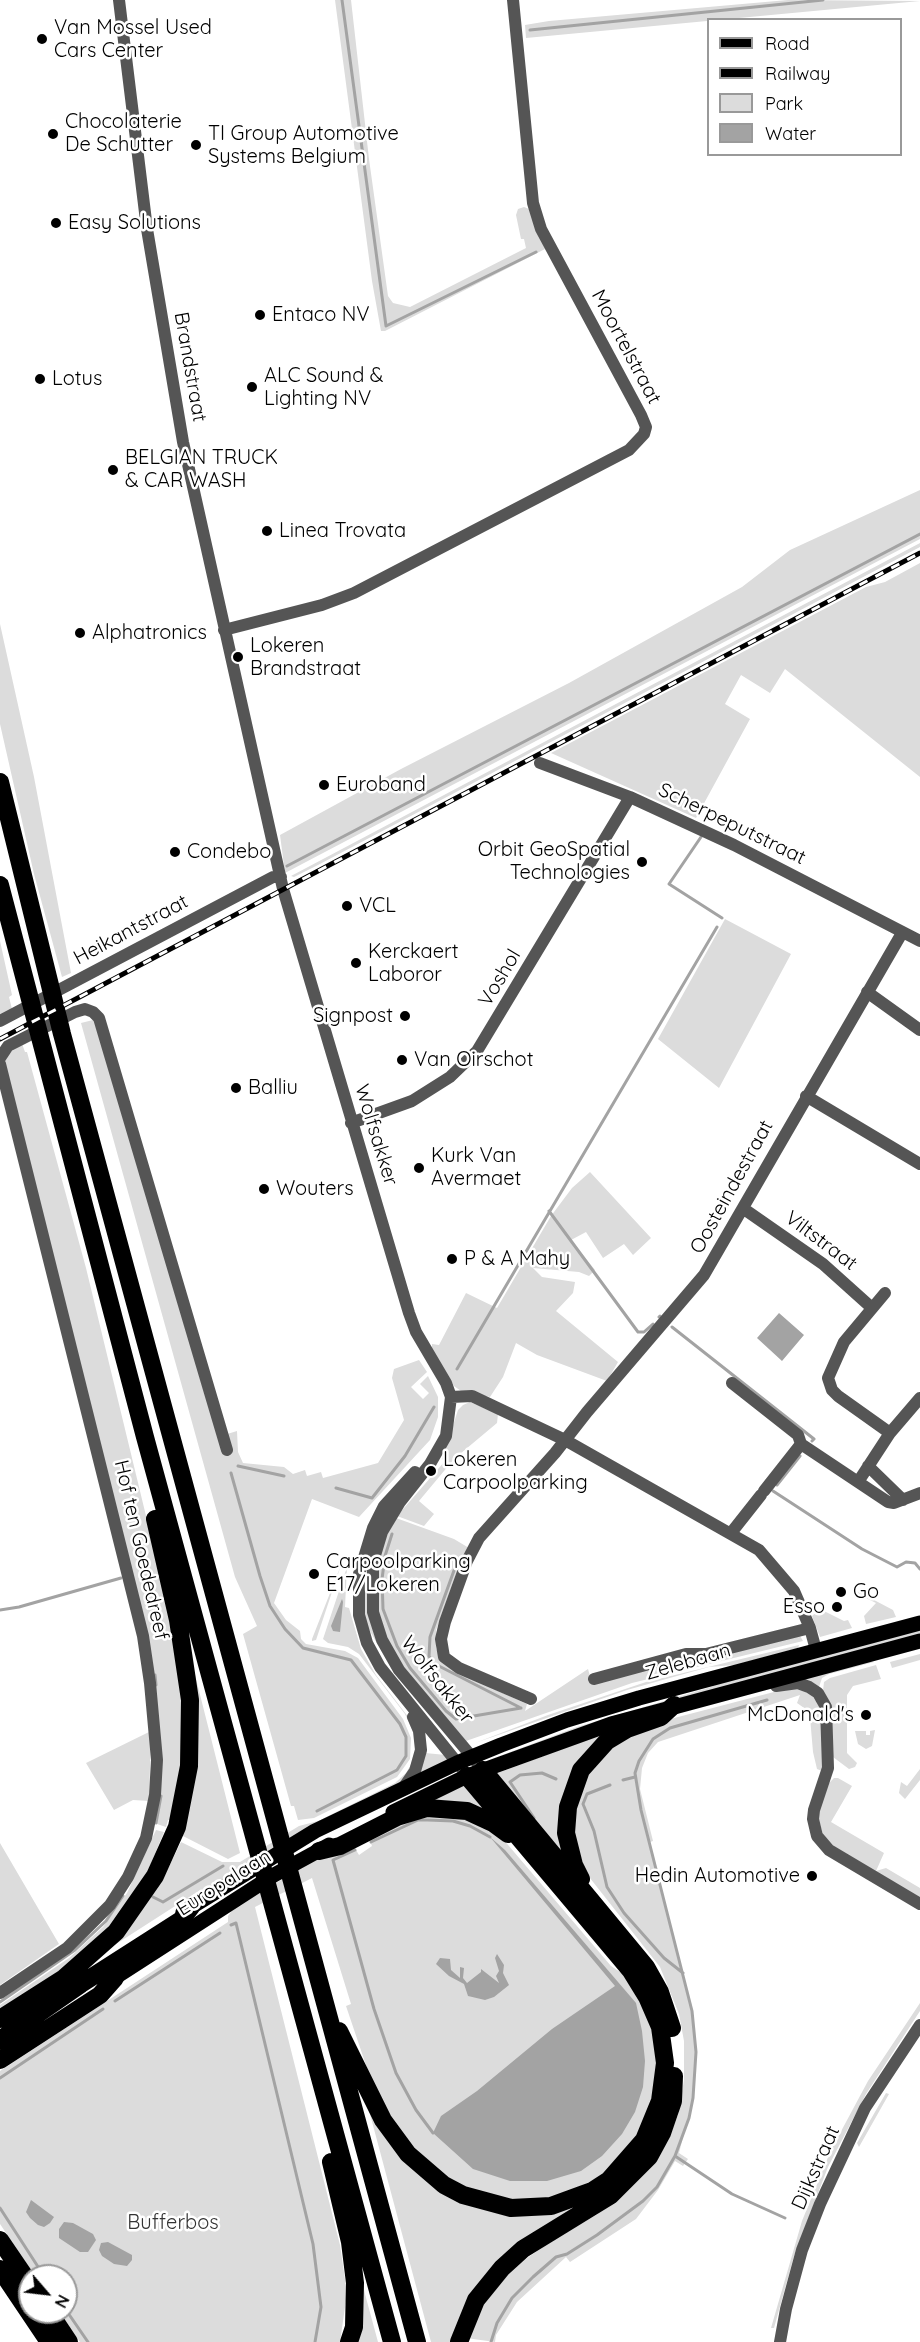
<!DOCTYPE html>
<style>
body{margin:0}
#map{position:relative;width:920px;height:2342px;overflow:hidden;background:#fff;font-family:Quicksand,sans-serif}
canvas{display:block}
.legend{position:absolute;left:707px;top:18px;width:195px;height:138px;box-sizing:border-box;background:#fff;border:2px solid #999;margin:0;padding:8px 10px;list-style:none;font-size:18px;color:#000}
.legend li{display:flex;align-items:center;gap:12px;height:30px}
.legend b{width:30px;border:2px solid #999}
.north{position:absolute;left:18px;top:2264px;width:60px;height:60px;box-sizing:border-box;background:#fff;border:2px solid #999;border-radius:50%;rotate:118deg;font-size:16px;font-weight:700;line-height:24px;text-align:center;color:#000}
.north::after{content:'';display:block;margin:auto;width:21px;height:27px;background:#000;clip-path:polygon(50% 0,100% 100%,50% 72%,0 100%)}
</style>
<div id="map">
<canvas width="920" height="2342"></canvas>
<ul class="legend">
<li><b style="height:8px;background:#000"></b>Road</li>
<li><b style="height:8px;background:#000"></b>Railway</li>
<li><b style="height:16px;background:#dcdcdc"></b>Park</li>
<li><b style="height:16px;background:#a3a3a3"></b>Water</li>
</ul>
<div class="north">N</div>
</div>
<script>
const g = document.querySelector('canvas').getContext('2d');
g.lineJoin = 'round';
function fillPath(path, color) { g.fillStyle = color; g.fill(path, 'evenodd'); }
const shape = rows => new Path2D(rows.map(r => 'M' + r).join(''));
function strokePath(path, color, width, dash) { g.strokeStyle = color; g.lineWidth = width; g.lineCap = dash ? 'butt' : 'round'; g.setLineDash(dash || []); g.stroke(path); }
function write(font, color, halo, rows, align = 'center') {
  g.font = font + ' Quicksand,sans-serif'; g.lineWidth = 5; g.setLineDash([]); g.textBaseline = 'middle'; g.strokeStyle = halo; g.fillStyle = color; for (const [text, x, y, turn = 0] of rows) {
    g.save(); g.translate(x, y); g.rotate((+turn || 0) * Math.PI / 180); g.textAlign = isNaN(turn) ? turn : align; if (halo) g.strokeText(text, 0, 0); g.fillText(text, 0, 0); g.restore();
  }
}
const green = shape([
 [335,0,351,0,369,159,388,296,393,303,410,307,526,248,524,239,521,239,516,215,518,209,524,207,529,209,545,249,385,331,381,331,372,281],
 [788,0,920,1,526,38,525,25,549,21],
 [920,490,920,539,285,873,280,835,401,769,569,683,742,587,790,550],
 [920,543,920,547,318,865,294,877,291,876],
 [920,563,920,777,785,669,770,693,741,675,725,704,750,719,696,818,551,753,866,587,885,582],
 [0,624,34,777,71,973,62,977,34,874,0,724],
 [725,919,791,954,719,1088,658,1039],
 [0,941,12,995,9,997,12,1009,0,1015],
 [97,1019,224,1435,237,1431,238,1452,243,1463,284,1467,293,1474,305,1470,307,1476,321,1472,323,1478,378,1463,404,1420,392,1378,394,1369,419,1360,427,1372,411,1387,423,1399,429,1393,420,1384,428,1376,438,1397,438,1417,430,1440,359,1517,312,1499,274,1603,286,1620,300,1631,301,1639,306,1644,345,1651,358,1658,403,1719,411,1738,410,1759,397,1777,314,1818,298,1820,294,1806,291,1806,243,1634,257,1626,235,1577,81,1023],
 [21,1041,25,1052,27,1052,86,1268,170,1615,182,1694,182,1756,171,1820,168,1820,166,1827,154,1823,154,1682,2,1062],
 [590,1172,651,1238,633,1255,624,1244,603,1258,586,1232,571,1240,595,1270,589,1276,579,1272,533,1268,542,1277,575,1282,573,1293,556,1311,618,1362,607,1381,537,1355,516,1343,503,1377,490,1397,461,1391,454,1386,432,1351,432,1344,439,1345,466,1293,497,1308,551,1216,572,1188],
 [470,1402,498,1414,497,1423,454,1459,419,1501,434,1514,424,1526,397,1516,445,1461,442,1459,458,1410,463,1405],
 [396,1518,454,1539,469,1548,436,1630,436,1648,441,1661,454,1671,527,1704,525,1711,588,1669,592,1683,799,1634,803,1641,632,1683,466,1741,392,1653,380,1622,374,1580,383,1540],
 [367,1563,372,1620,456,1746,394,1673,367,1626,361,1603],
 [341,1565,316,1640,312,1641,312,1639],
 [347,1567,345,1607,349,1608,361,1649,376,1675,409,1718,414,1734,405,1714,359,1654,348,1647,328,1643,323,1639],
 [857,1591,893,1610,896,1617,866,1624,864,1616,876,1603,856,1593],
 [820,1609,844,1621,848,1620,852,1628,820,1637,812,1616],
 [920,1629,920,1636,650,1706,489,1760,577,1727,711,1687,737,1676],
 [799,1645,798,1648,735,1665,709,1667,627,1690,475,1743,548,1715,646,1682],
 [920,1654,920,1660,892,1668,890,1662],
 [190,1655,240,1853,228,1859,183,1836],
 [867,1661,874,1662,829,1674,822,1678,819,1687,802,1678],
 [876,1665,881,1679,853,1686,847,1695,847,1753,857,1763,855,1767,849,1769,833,1757,823,1691,824,1682,830,1678],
 [793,1687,809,1692,820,1706,824,1731,822,1771,817,1769,813,1752,810,1717,807,1710,797,1703,800,1695,658,1742,648,1753,642,1768,640,1789,653,1841,650,1842,692,2011,696,2052,693,2098,679,2153,688,2159,683,2166,675,2161,658,2190,636,2219,570,2262,566,2257,517,2302,496,2335,495,2342,466,2338,481,2304,503,2275,553,2240,596,2215,624,2194,667,2142,678,2115,684,2080,684,2041,679,2014,660,1967,586,1873,574,1836,575,1815,585,1776,610,1747,659,1722],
 [616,1729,581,1760,570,1867,495,1774],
 [875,1730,872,1746,866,1749,858,1744,855,1731,866,1731,866,1735,870,1735,870,1731],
 [151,1731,149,1801,133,1800,114,1810,86,1763],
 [425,1753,446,1755,448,1759,419,1774],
 [413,1761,412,1768,401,1782,218,1884,197,1892,99,1955,164,1877,181,1842,222,1862,240,1862,299,1826,318,1821,395,1783,406,1773],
 [920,1769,920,1780,905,1799,899,1793,901,1782,907,1786],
 [834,1778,838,1778,852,1786,831,1822,884,1853,876,1871,886,1868,920,1888,920,1898,837,1849,823,1836,818,1815,829,1783],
 [469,1783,501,1823,429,1801],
 [483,1786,489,1789,634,1964,651,1988,669,2034,672,2058,671,2088,660,2126,634,2168,601,2196,515,2248,495,2266,479,2287,463,2315,453,2342,431,2342,367,2103,400,2152,431,2180,456,2197,495,2211,546,2212,591,2196,619,2177,633,2163,659,2119,667,2085,669,2066,665,2032,659,2011,645,1984],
 [442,1815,473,1821,503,1839,611,1966,629,1978,651,2021,657,2057,656,2079,648,2114,636,2139,601,2176,559,2197,516,2202,488,2195,456,2183,437,2171,417,2151,386,2109,371,2080,346,2006,351,2004,312,1878,255,1907,340,2245,347,2293,340,2342,80,2342,59,2312,66,2312,66,2276,35,2276,0,2224,0,2071,228,1922,228,1916,233,1909,311,1862,353,1845,359,1855,372,1846,368,1836,404,1818],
 [156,1830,164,1832,140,1890,91,1948,0,2013,0,2005,69,1958,103,1927,127,1893],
 [0,1843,59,1944,0,1985],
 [920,2003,920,2011,866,2094,828,2167,794,2256,774,2328,771,2328,802,2221,831,2150,868,2081],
 [886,2093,889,2094,859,2147,857,2143],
 [362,2280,365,2294,378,2342,354,2342]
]);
const water = shape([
 [779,1313,804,1335,782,1361,757,1338],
 [342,1599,343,1602,340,1632,333,1631,331,1626],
 [490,1837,505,1850,636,2003,642,2031,645,2061,643,2087,635,2112,622,2134,602,2156,581,2171,547,2181,510,2181,473,2169,433,2133,441,2116,477,2091,552,2029,615,1986],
 [497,1954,504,1965,503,1973,509,1985,494,1997,485,2000,468,1996,464,1984,449,1976,436,1964,440,1958,450,1959,451,1970,460,1978,460,1967,464,1968,463,1978,467,1983,481,1972,481,1969,499,1983,496,1976,499,1971,495,1958],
 [31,2200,54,2217,50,2223,44,2227,38,2225,30,2218,26,2212],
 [64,2222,73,2223,93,2234,96,2240,88,2252,80,2252,59,2238,59,2229],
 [108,2242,132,2255,132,2260,127,2266,114,2264,102,2256,99,2250,101,2243]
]);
const stream = shape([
 [342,0,386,326,536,252],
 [530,30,823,0],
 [701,837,669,884,722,918],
 [287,866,920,534],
 [549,1211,638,1332,644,1332,653,1324],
 [659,1317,660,1316],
 [672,1327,814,1439,812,1441],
 [457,1369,717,927],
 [238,1466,284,1476],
 [231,1473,260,1576,270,1606,285,1629,303,1648,351,1660,400,1724,406,1737,406,1756,397,1770,317,1811],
 [777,1485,800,1456],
 [336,1488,372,1498,405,1456,434,1407],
 [773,1491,862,1549,897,1567,906,1562,915,1563,920,1569],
 [392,1534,385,1556,382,1579,383,1609,397,1646,410,1668,446,1711,456,1719,521,1708],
 [456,1565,430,1637,429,1656,433,1663,519,1707],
 [0,1610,19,1607,121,1578],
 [155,1675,156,1685],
 [623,1780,635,1777],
 [610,1785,587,1794,583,1804,594,1831,607,1887,624,1913,664,1958,683,1973],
 [534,1818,510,1782,520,1775,542,1773,556,1779],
 [156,1823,161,1796],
 [371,1842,418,1820,428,1820,453,1821,470,1826,490,1837],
 [355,1850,333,1860,374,2009,396,2073,416,2110,433,2133],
 [153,1897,163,1902,223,1866],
 [231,1925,236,1923,313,2244,321,2307,315,2342],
 [115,2001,220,1933],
 [0,2002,75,1950,106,1921,123,1896],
 [0,2078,103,2009],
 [675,2156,732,2194,785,2218],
 [0,2208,44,2276],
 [66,2310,88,2342],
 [491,2342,497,2323,512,2298,533,2277,556,2257,567,2254,597,2235,643,2201,657,2187,675,2156,689,2118,693,2098,696,2052,692,2011,641,1810,635,1773,639,1761,653,1739,670,1728,767,1700]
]);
const minor = shape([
 [119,0,147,229,183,442,283,889,409,1313,416,1332,446,1383,451,1397,446,1436,430,1464,400,1502,382,1532,373,1562,373,1612,382,1640,399,1670,483,1770],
 [224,630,322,605,354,593,629,450,644,434,646,427,641,415,541,229,533,203,513,0],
 [540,763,630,797,734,845,920,941],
 [867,992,920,1030],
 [0,1021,273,877,281,877],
 [0,1058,8,1046,75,1012,85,1009,93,1012,99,1018,227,1450],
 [0,1064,143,1636,150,1683,157,1760,155,1795,146,1838,128,1877,110,1905,67,1948,0,1993],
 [806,1096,920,1164],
 [351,1123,412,1101,450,1077,477,1051,630,797],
 [744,1209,823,1264,872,1308],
 [885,1293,844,1342,828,1378,832,1390,838,1396,890,1433],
 [732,1383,798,1435,801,1444,888,1502,894,1503,920,1493],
 [451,1397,472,1396,565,1440,759,1550,794,1591,810,1628,816,1650],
 [868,1466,903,1500],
 [415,1472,384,1506,373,1528,359,1574,359,1615,367,1643,380,1667,463,1770],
 [858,1482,890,1433,920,1398],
 [764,1491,801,1444],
 [731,1533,761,1495],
 [594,1679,686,1654,706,1654,810,1628],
 [776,1686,798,1683,809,1687,818,1693,826,1707,828,1768,814,1810,813,1819,817,1836,829,1850,920,1904],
 [531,1699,459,1668,444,1657,441,1639,445,1622,467,1561,479,1538,555,1453,587,1412,704,1275,902,933],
 [404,1787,415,1771,421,1750,419,1731,413,1717],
 [780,2342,786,2309,802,2250,820,2204,865,2108,920,2025]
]);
const major = shape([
 [393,1812,467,1776,611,1724,920,1641],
 [183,1912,315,1831,457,1763,501,1745,567,1720,639,1698,920,1623],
 [105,1984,274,1875,329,1845]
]);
const highway = shape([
 [0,782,62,1034,417,2342],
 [0,885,145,1437,392,2342],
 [483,1770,646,1967,660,1992,672,2028],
 [319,1851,340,1846,397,1817,427,1808,467,1811,493,1823,508,1834],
 [581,1879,574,1865,566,1833,568,1807,581,1770,607,1741,627,1729,661,1717,674,1705],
 [0,2019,64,1978,116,1932,155,1876,177,1827,189,1766,190,1700,178,1620,155,1519],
 [339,2031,383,2120,408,2154,444,2185,463,2195,511,2208,551,2206,592,2191,609,2180,644,2140,660,2101,665,2063,660,2027,647,1997,631,1971,467,1776],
 [0,2040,81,1984,181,1920,191,1907],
 [0,2060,100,1995,115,1978],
 [331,2162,350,2242,355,2283,354,2327,349,2342],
 [0,2240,30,2284],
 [0,2269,49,2342],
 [49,2312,69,2342],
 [459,2342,476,2300,502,2268,523,2249,611,2195,649,2157,662,2133,673,2101,674,2076]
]);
const rail = shape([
 [0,1039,920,553]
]);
const markers = [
 [42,39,6,"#000"],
 [53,134,6,"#000"],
 [196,145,6,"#000"],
 [56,223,6,"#000"],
 [260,315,6,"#000"],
 [40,379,6,"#000"],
 [252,387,6,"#000"],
 [113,470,6,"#000"],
 [267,531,6,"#000"],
 [80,633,6,"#000"],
 [238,657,6,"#000"],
 [324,785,6,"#000"],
 [175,852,6,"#000"],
 [642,862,6,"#000"],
 [347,906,6,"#000"],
 [356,963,6,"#000"],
 [405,1016,6,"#000"],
 [402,1060,6,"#000"],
 [236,1088,6,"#000"],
 [419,1168,6,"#000"],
 [264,1189,6,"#000"],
 [452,1259,6,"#000"],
 [431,1471,6,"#000"],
 [314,1574,6,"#000"],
 [841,1592,6,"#000"],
 [837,1607,6,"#000"],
 [866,1715,6,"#000"],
 [812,1876,6,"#000"]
];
const poiNames = [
 ["Van Mossel Used",54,28],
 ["Cars Center",54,51],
 ["Chocolaterie",65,122],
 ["De Schutter",65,145],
 ["TI Group Automotive",208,134],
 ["Systems Belgium",208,157],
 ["Easy Solutions",68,223],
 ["Entaco NV",272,315],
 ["ALC Sound &",264,376],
 ["Lighting NV",264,399],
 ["Lotus",52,379],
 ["BELGIAN TRUCK",125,458],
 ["& CAR WASH",125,481],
 ["Linea Trovata",279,531],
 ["Alphatronics",92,633],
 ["Lokeren",250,646],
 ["Brandstraat",250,669],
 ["Euroband",336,785],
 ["Orbit GeoSpatial",630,850,"right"],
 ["Technologies",630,873,"right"],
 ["Condebo",187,852],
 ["VCL",359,906],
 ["Kerckaert",368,952],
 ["Laboror",368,975],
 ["Signpost",393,1016,"right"],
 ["Van Oirschot",414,1060],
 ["Balliu",248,1088],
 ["Kurk Van",431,1156],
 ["Avermaet",431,1179],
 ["Wouters",276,1189],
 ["P & A Mahy",464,1259],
 ["Lokeren",443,1460],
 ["Carpoolparking",443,1483],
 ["Carpoolparking",326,1562],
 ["E17/Lokeren",326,1585],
 ["Go",853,1592],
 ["Esso",825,1607,"right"],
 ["McDonald's",854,1715,"right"],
 ["Hedin Automotive",800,1876,"right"]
];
const streetNames = [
 ["Moortelstraat",626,347,62],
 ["Brandstraat",190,367,80],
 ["Scherpeputstraat",732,824,26],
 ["Heikantstraat",131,930,-28],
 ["Voshol",500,978,-59],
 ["Wolfsakker",376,1135,73],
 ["Oosteindestraat",732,1187,-61],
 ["Viltstraat",821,1241,37],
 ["Hof ten Goededreef",141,1550,77],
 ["Zelebaan",688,1662,-16],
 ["Wolfsakker",437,1680,52],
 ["Europalaan",224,1883,-32],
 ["Dijkstraat",816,2168,-66]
];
const parkNames = [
 ["Bufferbos",173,2223]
];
fillPath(green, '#dcdcdc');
fillPath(water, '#a3a3a3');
strokePath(stream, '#a3a3a3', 3);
strokePath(minor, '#555', 12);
strokePath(major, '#000', 15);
strokePath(highway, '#000', 18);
strokePath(rail, '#000', 5);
strokePath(rail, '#fff', 3, [9]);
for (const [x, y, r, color] of markers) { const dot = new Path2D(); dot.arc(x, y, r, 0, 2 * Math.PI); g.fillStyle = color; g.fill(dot); strokePath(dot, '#fff', 2); }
write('20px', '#000', '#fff', poiNames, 'left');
write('20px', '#000', '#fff', streetNames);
write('20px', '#333', '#fff', parkNames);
</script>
